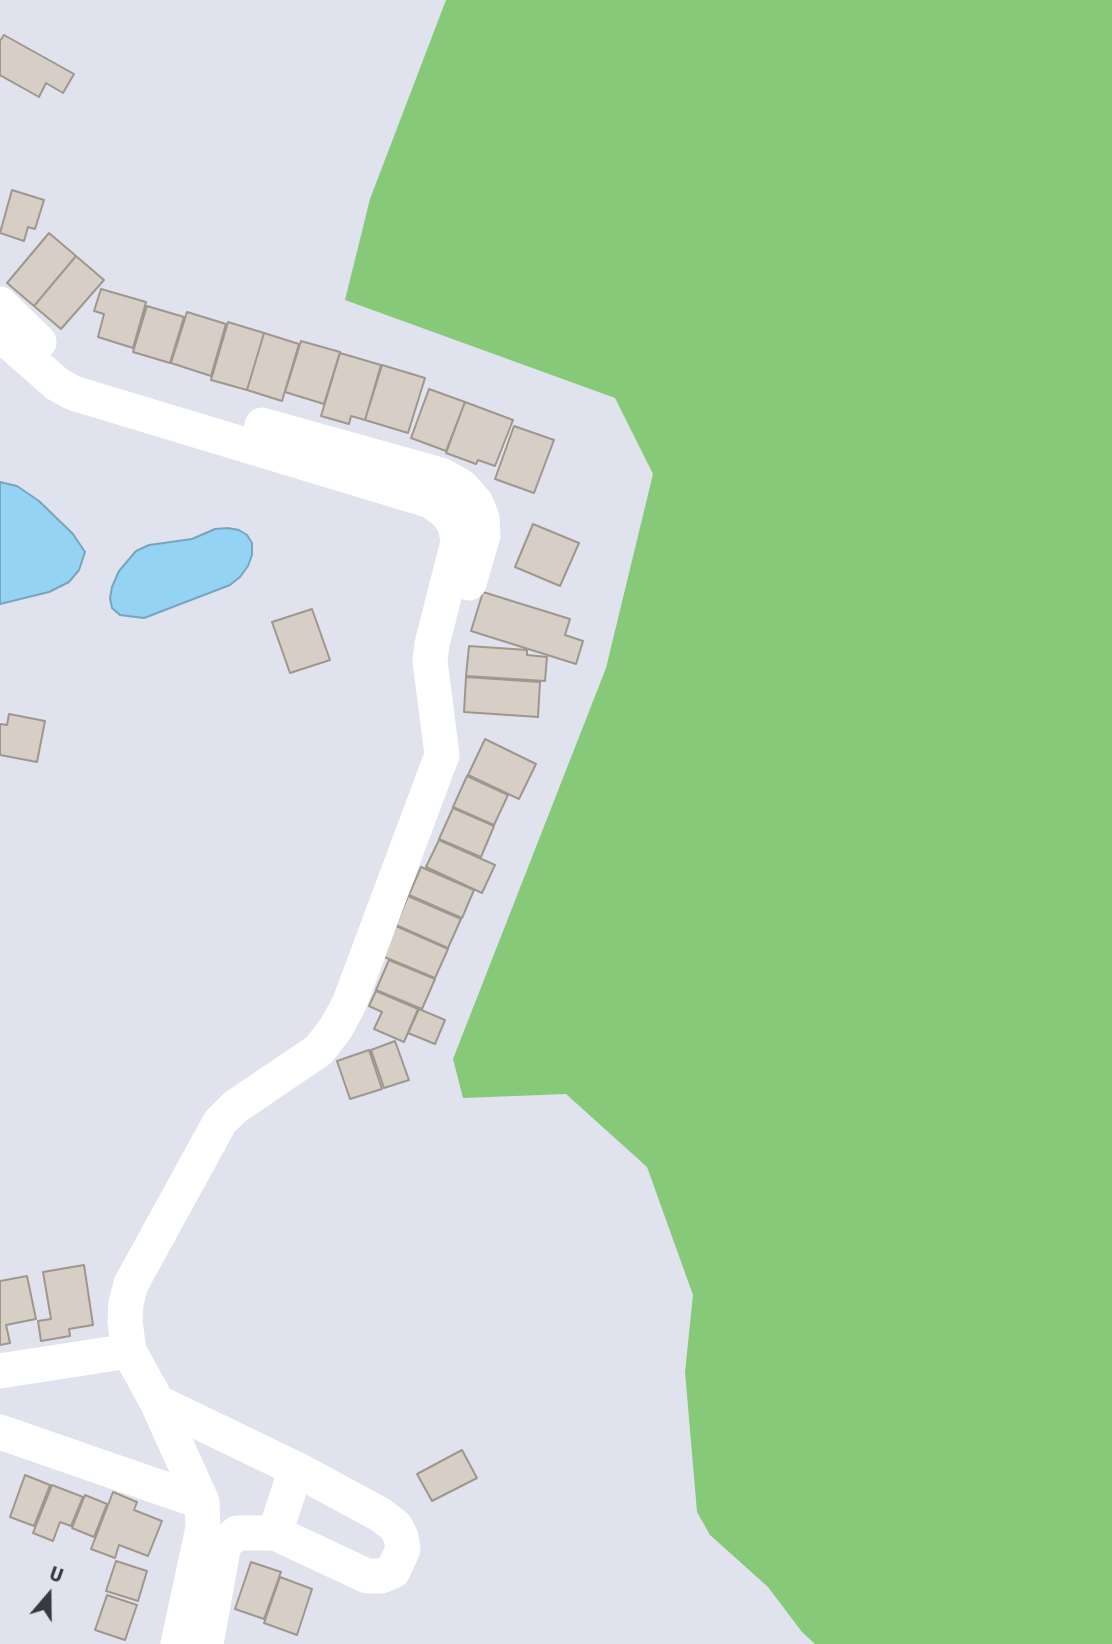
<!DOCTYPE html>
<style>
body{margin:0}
#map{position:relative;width:1112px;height:1644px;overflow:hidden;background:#e0e3ee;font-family:"Fira Sans",sans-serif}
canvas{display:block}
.north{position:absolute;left:14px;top:1560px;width:70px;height:70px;-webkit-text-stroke:5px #e0e3ee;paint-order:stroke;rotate:20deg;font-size:19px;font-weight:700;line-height:28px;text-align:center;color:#38393e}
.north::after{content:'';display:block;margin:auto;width:24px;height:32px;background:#38393e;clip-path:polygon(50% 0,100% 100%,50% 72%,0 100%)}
</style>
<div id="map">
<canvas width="1112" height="1644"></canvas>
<div class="north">U</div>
</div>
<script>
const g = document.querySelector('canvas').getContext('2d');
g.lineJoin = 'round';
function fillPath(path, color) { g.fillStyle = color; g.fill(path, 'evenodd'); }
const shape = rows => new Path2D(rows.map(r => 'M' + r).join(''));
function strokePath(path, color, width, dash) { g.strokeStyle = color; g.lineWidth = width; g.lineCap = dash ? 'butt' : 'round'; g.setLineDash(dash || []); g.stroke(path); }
const forest = shape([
 [446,0,1112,0,1112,1644,815,1644,802,1632,768,1587,710,1535,697,1512,685,1372,693,1295,647,1167,566,1094,463,1098,453,1059,606,668,653,474,615,398,345,300,370,199]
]);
const water = shape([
 [0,482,17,486,39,501,73,534,85,552,79,570,69,582,49,592,0,604,0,482],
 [228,528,239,530,247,535,252,543,252,555,248,566,240,577,230,585,144,618,120,615,112,608,110,598,112,587,119,571,136,551,149,545,192,539,215,529,228,528]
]);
const building = shape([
 [4,35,74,74,63,93,46,83,39,97,0,75,0,41,4,35],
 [12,190,44,200,35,229,28,227,24,241,0,233,12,190],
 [49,233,76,256,34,306,7,283,49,233],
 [76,256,104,280,61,329,34,306,76,256],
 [101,289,146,302,133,348,98,337,104,314,94,311,101,289],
 [147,306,184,317,170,363,133,352,147,306],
 [187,312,226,324,211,376,171,363,187,312],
 [228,322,264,333,247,390,211,380,228,322],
 [264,333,299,344,282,401,247,390,264,333],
 [301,341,340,352,324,404,285,392,301,341],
 [340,353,381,365,365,420,351,416,349,424,321,416,340,353],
 [382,365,425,378,408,433,365,420,382,365],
 [429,389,465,402,446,451,411,438,429,389],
 [465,402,513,420,495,466,478,460,476,464,446,453,465,402],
 [514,426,554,440,534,493,495,479,514,426],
 [533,524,579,543,560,586,515,567,533,524],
 [483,592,570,619,565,635,583,641,576,664,471,631,483,592],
 [312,609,330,660,290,673,272,622,312,609],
 [469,646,527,650,527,655,547,657,545,681,466,676,469,646],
 [466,677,540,682,538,717,464,712,466,677],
 [9,714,45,721,37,762,0,755,0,724,7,725,9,714],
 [485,739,536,764,519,799,468,775,485,739],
 [467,776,508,795,494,825,453,807,467,776],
 [453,808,494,826,481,857,439,839,453,808],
 [439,840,495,865,482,893,426,867,439,840],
 [421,867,474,890,462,918,409,895,421,867],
 [408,896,461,919,448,948,396,925,408,896],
 [396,926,448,949,435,978,382,956,396,926],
 [389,960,435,979,422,1009,376,990,389,960],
 [376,991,418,1009,404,1042,374,1029,382,1012,369,1006,376,991],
 [419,1009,445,1020,435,1044,408,1033,419,1009],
 [395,1041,409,1080,384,1088,371,1050,395,1041],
 [369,1050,382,1089,350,1099,337,1061,369,1050],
 [84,1265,93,1325,69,1329,70,1336,41,1341,38,1321,51,1319,43,1272,84,1265],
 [27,1276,36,1319,6,1325,10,1343,0,1345,0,1281,27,1276],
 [462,1450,477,1478,432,1501,417,1474,462,1450],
 [25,1475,50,1485,34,1526,10,1517,25,1475],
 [52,1485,83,1497,71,1526,60,1522,53,1541,33,1533,52,1485],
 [113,1492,137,1502,134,1510,162,1521,148,1556,119,1545,115,1558,91,1549,113,1492],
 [85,1495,107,1504,94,1537,72,1528,85,1495],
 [116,1561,147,1571,138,1601,106,1591,116,1561],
 [251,1562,281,1572,264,1619,235,1609,251,1562],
 [280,1577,312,1589,297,1635,264,1623,280,1577],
 [107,1595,137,1605,125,1640,95,1630,107,1595]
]);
const minor = shape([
 [0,304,39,342],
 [0,334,57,384,73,393,431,501,447,513,455,525,458,542,432,644,430,661,442,755,349,1004,336,1028,319,1050,235,1107,220,1122,131,1284,126,1303,125,1322,129,1351,157,1402,202,1502,203,1528,178,1644],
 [262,425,441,475,462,487,476,503,482,518,483,535,469,583],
 [0,1371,129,1351],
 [157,1402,296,1469,381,1515,395,1526,401,1537,403,1549,393,1571,381,1576,367,1576,275,1533,296,1469],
 [0,1432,202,1502],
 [206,1644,224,1544,237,1533,275,1533]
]);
fillPath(forest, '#85c979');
fillPath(water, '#94d3f3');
strokePath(water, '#78a5bd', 2);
fillPath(building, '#d7cec5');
strokePath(building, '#9f978e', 2);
strokePath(minor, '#fff', 35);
</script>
